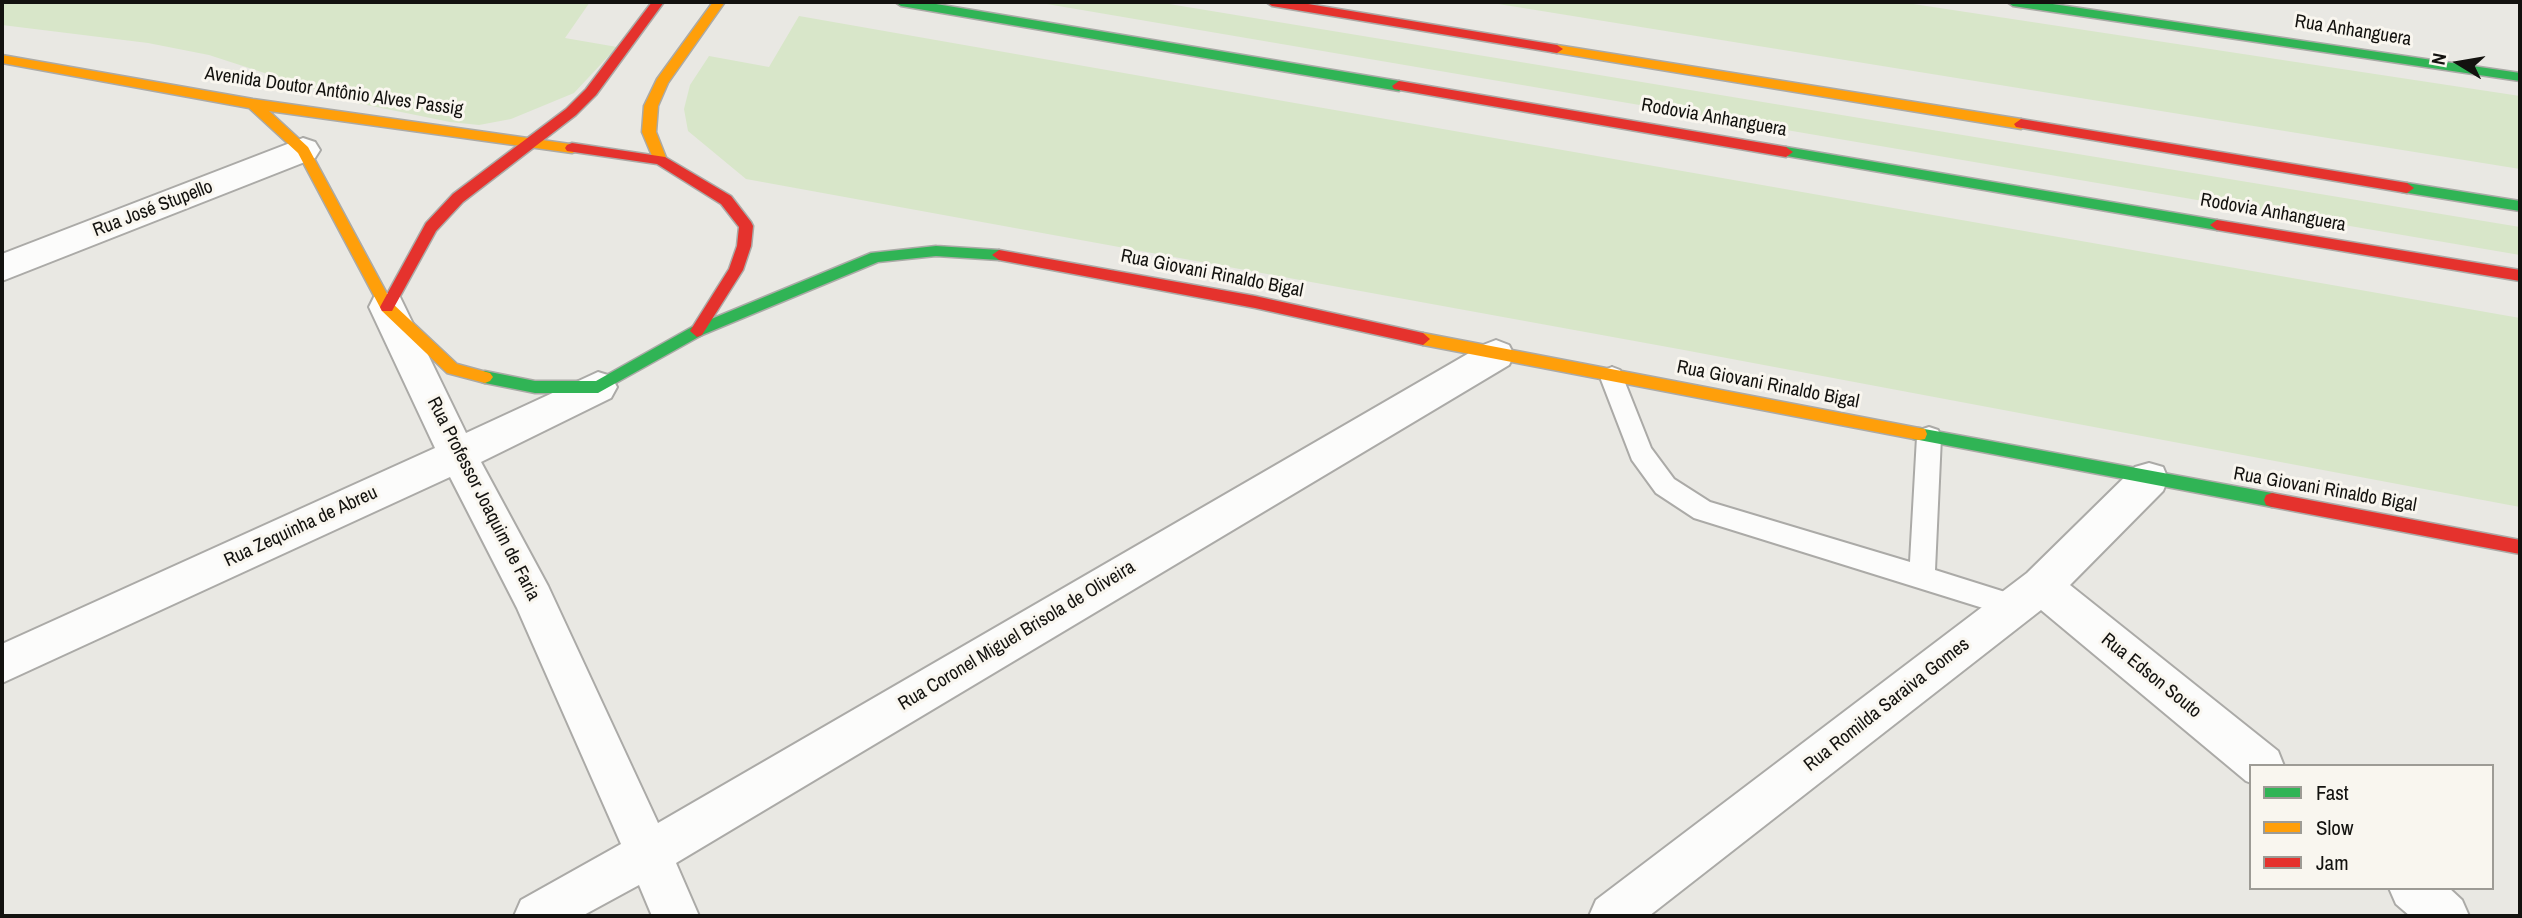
<!DOCTYPE html>
<meta charset="utf-8">
<style>
body{margin:0}
#map{position:relative;width:2522px;height:918px;overflow:hidden;background:#e9e8e3;font-family:"Archivo Narrow",sans-serif}
canvas{display:block}
.frame{position:absolute;inset:0;border:4px solid #13120f;pointer-events:none}
.legend{position:absolute;left:2249px;top:764px;width:245px;height:126px;box-sizing:border-box;background:#f9f6ef;border:2px solid #9d9b95;margin:0;padding:9px 12px;list-style:none;font-size:21px;color:#13120f}
.legend li{display:flex;align-items:center;gap:14px;height:35px}
.legend b{width:35px;border:2px solid #9d9b95}
.north{position:absolute;left:2424px;top:28px;width:70px;height:70px;-webkit-text-stroke:5px #f9f6ef;paint-order:stroke;rotate:281deg;font-size:19px;font-weight:700;line-height:28px;text-align:center;color:#13120f}
.north::after{content:'';display:block;margin:auto;width:24px;height:32px;background:#13120f;clip-path:polygon(50% 0,100% 100%,50% 72%,0 100%)}
</style>
<div id="map">
<canvas width="2522" height="918"></canvas>
<div class="frame"></div>
<ul class="legend">
<li><b style="height:9px;background:#30b455"></b>Fast</li>
<li><b style="height:9px;background:#ff9f0a"></b>Slow</li>
<li><b style="height:9px;background:#e5322d"></b>Jam</li>
</ul>
<div class="north">N</div>
</div>
<script>
const g = document.querySelector('canvas').getContext('2d');
g.lineJoin = 'round';
function fillPath(path, color) { g.fillStyle = color; g.fill(path, 'evenodd'); }
const shape = rows => new Path2D(rows.map(r => 'M' + r).join(''));
function strokePath(path, color, width, dash) { g.strokeStyle = color; g.lineWidth = width; g.lineCap = dash ? 'butt' : 'round'; g.setLineDash(dash || []); g.stroke(path); }
function write(font, color, halo, rows, align = 'center') {
  g.font = font + ' "Archivo Narrow",sans-serif'; g.lineWidth = 6; g.setLineDash([]); g.textBaseline = 'middle'; g.strokeStyle = halo; g.fillStyle = color; for (const [text, x, y, turn = 0] of rows) {
    g.save(); g.translate(x, y); g.rotate((+turn || 0) * Math.PI / 180); g.textAlign = isNaN(turn) ? turn : align; if (halo) g.strokeText(text, 0, 0); g.fillText(text, 0, 0); g.restore();
  }
}
const green = shape([
 [2,2,590,2,565,38,617,47,574,93,511,119,479,125,450,122,357,103,209,55,148,43,2,25],
 [1035,2,1157,2,2520,227,2520,255],
 [1486,2,1900,2,2520,96,2520,169],
 [799,16,2520,318,2520,507,1684,350,746,179,688,131,684,109,690,85,709,56,769,67]
]);
const lane = shape([
 [1612,367,1620,370,1651,448,1674,479,1710,502,1910,562,1917,437,1920,430,1929,427,1938,430,1941,437,1935,570,2024,598,2028,606,2024,614,2015,618,1694,518,1656,493,1632,460,1600,377,1604,370,1612,367]
]);
const street = shape([
 [303,138,315,142,320,150,315,158,2,281,2,254,303,138],
 [387,293,400,297,466,433,598,372,611,376,617,387,611,398,481,462,548,586,658,823,1483,345,1496,340,1509,345,1514,355,1509,365,676,863,699,916,652,916,639,885,582,916,514,916,521,900,621,844,517,608,450,477,2,683,2,644,435,448,369,307,374,297,387,293],
 [2149,463,2163,467,2168,479,2163,491,2070,585,2278,751,2284,766,2251,766,2251,783,2246,781,2041,610,1649,916,1589,916,1596,900,2027,573,2135,467,2149,463],
 [2389,888,2449,888,2462,900,2469,916,2410,916,2396,904,2389,888]
]);
const fast = shape([
 [895,2,924,2,1399,81,1406,86,1399,91,901,6,895,2],
 [2007,2,2039,2,2520,73,2520,81,2013,6,2007,2],
 [1786,147,2217,220,2224,225,2217,230,1781,155,1779,152,1781,149,1786,147],
 [2407,183,2520,201,2520,211,2402,192,2400,188,2402,184,2407,183],
 [936,246,999,250,1006,255,999,260,936,256,878,262,702,335,598,393,535,393,485,383,480,381,477,377,480,373,485,371,535,381,596,381,692,327,871,253,936,246],
 [1919,428,2272,493,2278,495,2280,500,2278,505,2272,507,1919,440,1913,439,1911,434,1913,429,1919,428]
]);
const slow = shape([
 [713,2,725,2,668,83,658,106,656,132,667,160,665,163,655,163,642,132,644,106,657,79,713,2],
 [1557,45,2021,119,2028,124,2021,129,1552,52,1552,46,1557,45],
 [2,55,253,99,577,145,579,148,577,151,572,153,269,111,308,147,392,303,457,364,490,373,493,377,490,381,485,383,447,373,382,311,298,153,249,108,2,63,2,55],
 [1423,333,1919,428,1925,429,1927,434,1925,439,1919,440,1423,345,1416,339,1423,333]
]);
const jam = shape([
 [652,2,664,2,596,95,576,115,463,202,436,231,392,311,382,311,380,307,426,223,453,194,566,109,586,89,652,2],
 [1266,2,1296,2,1557,45,1563,49,1557,53,1272,6,1266,2],
 [1399,81,1786,147,1793,152,1786,157,1394,89,1392,86,1399,81],
 [2021,119,2407,183,2414,188,2407,193,2016,127,2014,124,2021,119],
 [572,143,665,157,731,196,751,222,753,226,751,246,743,270,702,335,697,337,690,331,729,269,737,246,739,227,721,204,657,164,567,151,565,148,567,145,572,143],
 [2217,220,2520,270,2520,281,2217,230,2210,225,2217,220],
 [999,250,1255,296,1423,333,1430,339,1423,345,1255,308,999,260,992,255,999,250],
 [2272,493,2520,540,2520,554,2272,507,2266,505,2264,500,2266,495,2272,493]
]);
const streetNames = [
 ["Rua Anhanguera",2353,31,9],
 ["Avenida Doutor Antônio Alves Passig",334,92,8],
 ["Rodovia Anhanguera",1714,118,10],
 ["Rua José Stupello",153,209,-21],
 ["Rodovia Anhanguera",2273,213,10],
 ["Rua Giovani Rinaldo Bigal",1212,274,11],
 ["Rua Giovani Rinaldo Bigal",1768,385,11],
 ["Rua Giovani Rinaldo Bigal",2325,490,10],
 ["Rua Professor Joaquim de Faria",483,499,63],
 ["Rua Zequinha de Abreu",301,527,-25],
 ["Rua Coronel Miguel Brisola de Oliveira",1017,636,-31],
 ["Rua Edson Souto",2151,676,39],
 ["Rua Romilda Saraiva Gomes",1887,705,-38]
];
fillPath(green, '#d8e6c9');
strokePath(lane, '#abaaa7', 4);
strokePath(street, '#abaaa7', 4);
strokePath(fast, '#abaaa7', 3);
strokePath(slow, '#abaaa7', 3);
strokePath(jam, '#abaaa7', 3);
fillPath(lane, '#fcfcfb');
fillPath(street, '#fcfcfb');
fillPath(fast, '#30b455');
fillPath(slow, '#ff9f0a');
fillPath(jam, '#e5322d');
write('19px', '#13120f', '#f9f6ef', streetNames);
</script>
